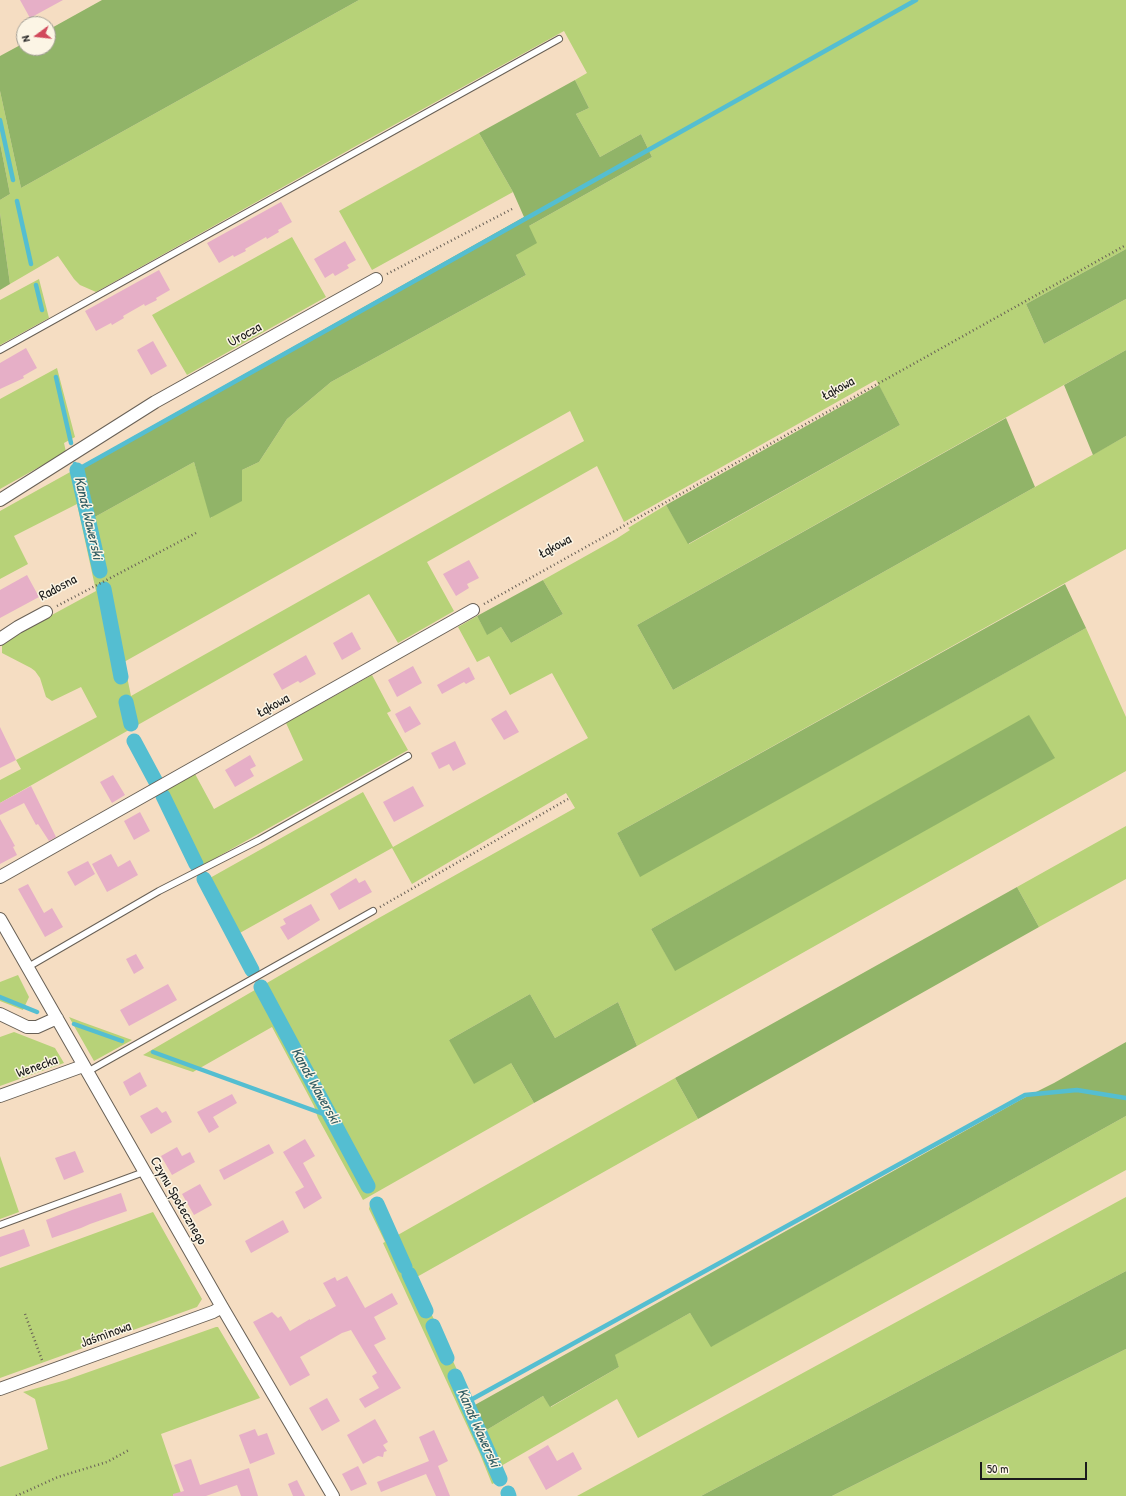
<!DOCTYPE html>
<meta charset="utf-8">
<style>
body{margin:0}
#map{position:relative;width:1126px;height:1496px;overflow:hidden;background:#f5ddc2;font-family:"Patrick Hand",sans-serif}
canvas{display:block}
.north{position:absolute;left:16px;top:16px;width:40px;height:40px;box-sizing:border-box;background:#fcf5e5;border:1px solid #a29e95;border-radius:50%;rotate:255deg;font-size:11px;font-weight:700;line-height:16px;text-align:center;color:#1c1c1c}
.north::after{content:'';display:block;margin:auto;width:14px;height:18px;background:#d1495b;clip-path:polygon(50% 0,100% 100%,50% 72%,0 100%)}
.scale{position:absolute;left:980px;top:1462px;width:107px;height:18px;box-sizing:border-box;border:2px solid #1c1c1c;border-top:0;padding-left:5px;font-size:12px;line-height:14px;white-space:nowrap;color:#1c1c1c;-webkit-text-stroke:3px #fcf5e5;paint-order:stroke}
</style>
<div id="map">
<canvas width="1126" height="1496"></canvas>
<div class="north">N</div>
<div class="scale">50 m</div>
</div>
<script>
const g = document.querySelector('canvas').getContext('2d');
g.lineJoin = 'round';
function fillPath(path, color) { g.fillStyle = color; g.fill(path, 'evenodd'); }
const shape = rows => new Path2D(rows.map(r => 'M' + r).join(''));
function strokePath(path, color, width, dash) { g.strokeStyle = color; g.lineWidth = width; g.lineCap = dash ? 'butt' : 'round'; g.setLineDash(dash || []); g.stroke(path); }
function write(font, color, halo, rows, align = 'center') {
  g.font = font + ' "Patrick Hand",sans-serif'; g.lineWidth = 3; g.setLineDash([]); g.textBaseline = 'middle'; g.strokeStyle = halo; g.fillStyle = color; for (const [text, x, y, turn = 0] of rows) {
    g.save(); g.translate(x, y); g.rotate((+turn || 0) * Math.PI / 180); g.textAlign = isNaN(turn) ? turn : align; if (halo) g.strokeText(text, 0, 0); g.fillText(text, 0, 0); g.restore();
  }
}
const green = shape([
 [359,0,1126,0,1126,249,1026,304,1044,344,1126,299,1126,350,637,625,673,690,1126,436,1126,549,617,833,640,876,1086,628,1126,717,1126,771,637,1046,618,1002,555,1038,530,994,449,1040,511,1063,534,1103,363,1200,318,1118,314,1106,272,1027,193,1072,143,1055,377,919,575,808,566,793,412,884,392,848,238,934,258,969,248,975,201,883,363,792,393,847,588,738,552,673,510,695,489,656,477,662,458,627,477,616,487,634,501,627,511,643,563,614,543,580,616,539,630,530,628,528,666,505,689,544,900,425,876,380,624,522,597,466,427,562,454,611,398,643,369,594,0,803,0,780,21,769,16,760,97,717,81,687,52,701,46,697,40,678,35,671,31,668,2,653,2,642,96,591,77,504,14,536,28,564,0,579,0,511,81,466,93,518,194,462,211,518,242,470,259,462,287,419,331,382,526,275,516,255,529,226,652,157,641,134,600,157,576,114,589,108,575,80,587,73,564,31,356,146,96,292,80,285,74,279,58,256,10,284,0,213,0,200,10,194,0,143,0,91,21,188],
 [570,411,584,441,131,696,124,662],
 [1029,716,1054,758,675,970,651,929],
 [479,133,513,192,372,270,339,211],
 [292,237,326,297,187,375,152,315],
 [39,279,49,318,0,345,0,300],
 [57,368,75,437,64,443,66,452,0,489,0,399],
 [372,675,391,711,387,713,408,750,194,870,157,794,194,772,214,809,303,760,286,723],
 [1126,826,1126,879,1039,927,1017,887],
 [18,975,29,997,23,1010,0,1001,0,982],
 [69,1017,82,1022,132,1040,94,1061],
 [14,1032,55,1048,64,1063,0,1086,0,1037],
 [675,1078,698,1119,415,1278,485,1431,543,1396,551,1407,619,1367,614,1355,690,1313,712,1346,1126,1116,1126,1170,638,1438,617,1399,501,1466,507,1478,492,1484,480,1454,383,1243,385,1242,369,1209,370,1205,379,1203,396,1236],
 [0,1156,19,1212,0,1219],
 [1126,1197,1126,1271,701,1496,577,1496],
 [153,1212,202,1299,197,1307,0,1378,0,1268],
 [216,1327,218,1327,260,1398,161,1434,182,1496,0,1496,0,1467,48,1449,35,1399,23,1392,66,1380],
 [1126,1349,1126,1496,832,1496]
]);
const forest = shape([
 [102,0,359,0,21,188,0,91,0,56,24,43,24,48,48,48,48,30],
 [575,80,589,108,576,114,600,157,641,134,652,157,529,226,537,243,516,255,526,275,331,382,287,419,259,462,242,470,242,501,210,518,194,462,93,518,81,466,524,217,513,192,479,133],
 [0,143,10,194,0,200],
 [0,213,10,284,0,290],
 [1126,249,1126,299,1044,344,1026,304],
 [1126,350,1126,436,1093,455,1064,385],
 [879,385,900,425,688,544,666,505],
 [1006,418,1035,487,673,690,637,625],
 [543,580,563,614,511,643,501,627,487,635,477,616],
 [1065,584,1086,628,640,877,617,833],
 [1029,715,1055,758,675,971,651,929],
 [1017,887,1039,927,698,1119,675,1078],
 [530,994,555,1038,618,1002,637,1046,534,1103,511,1063,474,1084,449,1040],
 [1126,1042,1126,1116,711,1347,690,1313,615,1355,619,1367,550,1407,543,1396,485,1431,473,1406,1022,1099,1054,1083],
 [1126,1271,1126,1349,832,1496,701,1496]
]);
const stream = shape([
 [0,120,13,180],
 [17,201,31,264],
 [36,285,42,310],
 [56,377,71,443],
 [75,464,77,470,916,0],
 [0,997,37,1012],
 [74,1024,122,1041],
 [153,1052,329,1116],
 [467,1402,1025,1095,1077,1090,1126,1098]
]);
const canal = shape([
 [77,470,100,571],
 [104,589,121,677],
 [126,702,131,724],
 [134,741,156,782],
 [163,796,196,864],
 [204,879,252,970],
 [261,987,368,1186],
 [377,1204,405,1267],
 [409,1274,426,1311],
 [433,1326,447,1358],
 [455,1376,500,1479],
 [508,1493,509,1496]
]);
const building = shape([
 [20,0,63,0,30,18],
 [281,202,292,222,278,230,279,232,267,239,266,237,245,249,246,251,234,257,233,255,219,263,207,243],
 [345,241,356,260,347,265,349,268,335,276,333,273,325,278,314,259],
 [159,270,170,290,156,298,157,300,145,306,144,304,123,316,124,318,112,325,111,323,96,331,85,311],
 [153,341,167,366,151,375,137,350],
 [26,348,37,368,23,376,24,378,0,389,0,363],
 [469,560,479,578,467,584,469,588,456,596,443,574],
 [27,575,39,597,0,618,0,590],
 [352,632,361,649,342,660,333,643],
 [306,655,316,674,300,683,298,681,282,690,273,674],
 [413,666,422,683,397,697,388,680],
 [469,667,475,679,466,684,464,682,442,694,437,685],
 [410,706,421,724,405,733,395,714],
 [506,710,519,732,504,740,491,719],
 [0,727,16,760,0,768],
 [455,741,466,764,453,771,449,764,439,769,431,753],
 [250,755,256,766,250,769,254,776,235,787,225,770],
 [113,775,125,795,112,803,100,782],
 [31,786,56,837,49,841,38,824,36,825,24,803,0,815,0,803],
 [413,786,424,806,394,822,383,802],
 [140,812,150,831,134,840,124,821],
 [0,819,15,846,13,847,17,855,0,864],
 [111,854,118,867,130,860,138,875,107,892,92,864],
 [88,861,95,874,75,886,67,872],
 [356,878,359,883,365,880,372,892,339,910,330,894],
 [28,884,44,913,52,908,63,927,45,937,18,889],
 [311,904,320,920,288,940,280,927,286,924,283,919],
 [136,954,144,968,134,974,126,959],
 [168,984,177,1000,129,1026,120,1010],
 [140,1072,147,1086,130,1096,123,1082],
 [232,1094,237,1103,213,1117,219,1127,209,1133,197,1112],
 [157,1107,162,1113,166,1111,172,1122,151,1134,140,1116],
 [305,1139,315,1156,303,1163,322,1198,304,1209,295,1192,304,1187,283,1152],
 [269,1144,274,1153,224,1180,219,1170],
 [177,1147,182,1156,190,1152,195,1162,172,1175,161,1156],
 [75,1151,84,1172,64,1180,55,1158],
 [200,1184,212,1205,194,1215,182,1194],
 [121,1193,127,1211,90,1224,81,1228,52,1238,46,1220,72,1210],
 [283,1220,289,1232,251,1253,245,1241],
 [24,1229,30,1246,0,1257,0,1237],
 [347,1276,365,1308,392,1293,398,1304,374,1317,386,1339,374,1345,401,1388,365,1408,359,1399,379,1388,372,1376,377,1373,351,1330,342,1333,300,1357,310,1375,290,1386,253,1322,272,1312,278,1318,281,1316,290,1331,310,1319,310,1320,336,1306,323,1283,335,1277,337,1281],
 [327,1398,340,1421,322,1431,309,1408],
 [375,1419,388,1442,383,1445,387,1451,384,1452,383,1457,378,1456,363,1464,347,1435],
 [255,1429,258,1436,267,1433,275,1454,250,1464,239,1435],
 [434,1430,448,1461,438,1466,450,1496,436,1496,426,1474,381,1492,377,1482,429,1461,419,1437],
 [548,1445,557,1461,573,1452,582,1469,546,1490,528,1457],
 [191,1459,200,1485,249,1468,258,1496,241,1496,237,1485,206,1496,173,1496,173,1494,184,1491,174,1465],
 [358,1466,367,1484,351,1491,342,1474],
 [297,1480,305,1496,293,1496,288,1484]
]);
const path = shape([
 [387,274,512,209],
 [484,604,1126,245],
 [57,606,196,533],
 [380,907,568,799],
 [25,1314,42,1360],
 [16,1496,58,1477,107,1462,129,1450]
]);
const lane = shape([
 [0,350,559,39],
 [28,967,159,891,259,840,408,756],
 [87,1072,373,911],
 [0,1225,144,1172]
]);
const street = shape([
 [0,500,155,402,376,279],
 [0,639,18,627,46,612],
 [0,877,473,610],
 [0,919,222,1307,333,1496],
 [0,1014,27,1027,37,1027,57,1018],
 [0,1096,83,1066],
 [0,1389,213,1312,222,1307]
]);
const streetNames = [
 ["Urocza",245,335,-29],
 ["Łąkowa",838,389,-29],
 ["Łąkowa",555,547,-29],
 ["Radosna",58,588,-28],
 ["Łąkowa",273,706,-29],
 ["Wenecka",37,1067,-20],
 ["Czynu Społecznego",178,1201,60],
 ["Jaśminowa",106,1335,-20]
];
const waterNames = [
 ["Kanał Wawerski",88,518,77],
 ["Kanał Wawerski",315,1086,61],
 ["Kanał Wawerski",478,1428,66]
];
fillPath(green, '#b7d278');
fillPath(forest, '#91b468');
strokePath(stream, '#54bed1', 4.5);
strokePath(canal, '#54bed1', 15);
fillPath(building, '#e6afc7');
strokePath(lane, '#686056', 8);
strokePath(street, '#686056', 14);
strokePath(path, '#686056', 2.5, [1, 3]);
strokePath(lane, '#fff', 6);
strokePath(street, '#fff', 12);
write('14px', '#1c1c1c', '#fcf5e5', streetNames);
write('italic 15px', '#325d64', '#fcf5e5', waterNames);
</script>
